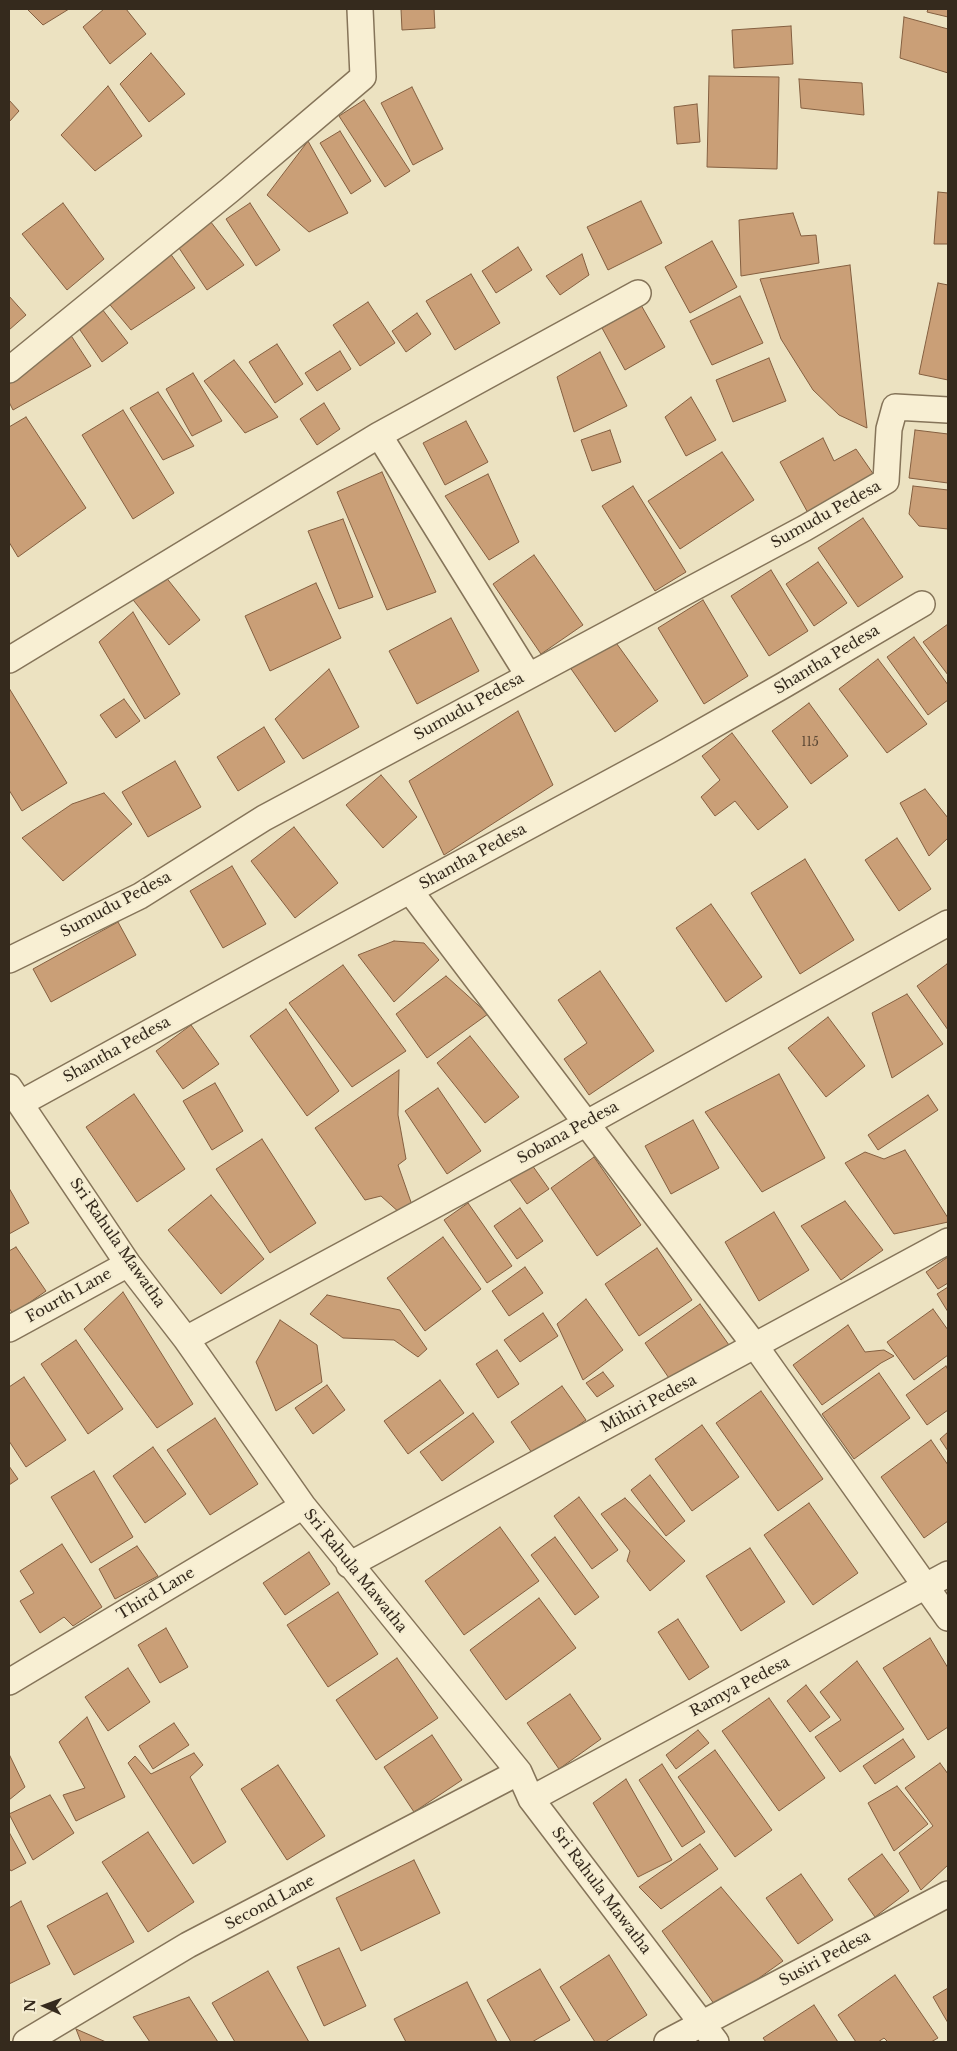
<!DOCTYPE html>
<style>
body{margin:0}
#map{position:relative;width:957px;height:2051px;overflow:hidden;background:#ece2c1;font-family:"Libre Baskerville",serif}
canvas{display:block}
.frame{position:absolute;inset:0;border:10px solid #352a1d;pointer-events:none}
.north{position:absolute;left:20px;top:1981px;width:50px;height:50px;-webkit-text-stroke:4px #f4ecd0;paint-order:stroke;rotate:272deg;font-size:14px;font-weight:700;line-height:20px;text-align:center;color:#352a1d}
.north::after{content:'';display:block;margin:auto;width:18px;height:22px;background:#352a1d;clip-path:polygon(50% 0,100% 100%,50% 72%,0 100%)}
</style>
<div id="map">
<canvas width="957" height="2051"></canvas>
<div class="frame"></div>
<div class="north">N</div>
</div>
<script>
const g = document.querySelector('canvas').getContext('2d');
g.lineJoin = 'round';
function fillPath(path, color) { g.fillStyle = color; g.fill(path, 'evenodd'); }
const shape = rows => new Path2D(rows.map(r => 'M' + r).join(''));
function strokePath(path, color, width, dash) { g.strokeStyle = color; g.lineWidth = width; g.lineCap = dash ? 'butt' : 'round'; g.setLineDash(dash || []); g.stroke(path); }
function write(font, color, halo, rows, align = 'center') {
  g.font = font + ' "Libre Baskerville",serif'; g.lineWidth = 4; g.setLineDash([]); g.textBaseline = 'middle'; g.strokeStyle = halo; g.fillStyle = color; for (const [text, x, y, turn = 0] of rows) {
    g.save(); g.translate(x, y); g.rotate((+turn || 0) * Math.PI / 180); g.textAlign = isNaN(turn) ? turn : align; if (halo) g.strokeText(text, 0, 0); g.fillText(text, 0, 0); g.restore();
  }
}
const building = shape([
 [27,9,69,9,43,25,27,9],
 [104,9,126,9,146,34,110,64,83,27,104,9],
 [401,9,434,9,435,28,402,30,401,9],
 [928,9,948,9,948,17,927,12,928,9],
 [904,17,948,29,948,73,900,58,904,17],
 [791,26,793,64,734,68,732,30,791,26],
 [151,53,185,94,149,122,120,84,151,53],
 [709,76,779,77,777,169,707,167,709,76],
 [799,79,862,83,864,115,801,108,799,79],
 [108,86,142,136,95,171,61,135,108,86],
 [412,87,443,149,413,165,381,103,412,87],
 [9,100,19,111,9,122,9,100],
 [364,100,410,171,385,187,339,116,364,100],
 [697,104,700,142,677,144,674,107,697,104],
 [340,131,371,181,351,194,320,143,340,131],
 [308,141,348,213,309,232,267,195,308,141],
 [938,192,948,193,948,244,934,244,938,192],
 [641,201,662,243,608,270,587,227,641,201],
 [63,203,104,259,67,290,22,234,63,203],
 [250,203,280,250,256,266,226,219,250,203],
 [793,213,801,236,816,235,819,263,741,276,739,220,793,213],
 [207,217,244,265,207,290,175,242,207,217],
 [712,241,737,287,690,313,665,267,712,241],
 [518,247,532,270,496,293,482,271,518,247],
 [167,249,195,288,131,330,106,300,167,249],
 [582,254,589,275,560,295,546,276,582,254],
 [850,265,867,428,839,415,813,390,781,339,760,279,850,265],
 [471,274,500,323,455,350,426,301,471,274],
 [938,283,948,285,948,380,919,374,938,283],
 [9,296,26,315,9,330,9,296],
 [740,296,763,343,712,365,690,321,740,296],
 [368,302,395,343,360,366,333,325,368,302],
 [641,305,665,347,625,370,602,328,641,305],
 [102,309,128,343,102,362,80,330,102,309],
 [417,313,431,334,406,352,392,331,417,313],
 [68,331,91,366,13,410,9,402,9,382,68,331],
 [277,344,303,384,275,403,249,362,277,344],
 [340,351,351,369,317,391,305,373,340,351],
 [600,352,627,406,574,432,557,377,600,352],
 [769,358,786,401,733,422,716,380,769,358],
 [234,360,278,417,245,433,204,381,234,360],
 [193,373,222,421,192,436,166,389,193,373],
 [158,392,194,446,163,460,130,408,158,392],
 [691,397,716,440,686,456,665,417,691,397],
 [324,403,340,429,317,445,300,419,324,403],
 [123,410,174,493,133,519,82,435,123,410],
 [26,417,86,508,18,557,9,542,9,427,26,417],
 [466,421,488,462,445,485,423,443,466,421],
 [610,430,621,462,592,471,581,440,610,430],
 [915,430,948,434,948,483,909,478,915,430],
 [823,438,834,461,856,449,874,475,808,513,780,462,823,438],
 [722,452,754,500,680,549,648,501,722,452],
 [382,472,436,592,387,610,337,492,382,472],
 [488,474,519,542,489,560,445,496,488,474],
 [633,486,686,572,655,591,602,506,633,486],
 [913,486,948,490,948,529,919,526,909,514,913,486],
 [863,518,903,577,858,607,818,548,863,518],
 [343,519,373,597,339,609,308,531,343,519],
 [534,555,583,625,541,654,493,584,534,555],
 [818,562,847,603,814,626,786,584,818,562],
 [771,570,808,631,769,656,731,596,771,570],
 [161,571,200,620,169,645,130,596,161,571],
 [316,583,341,638,270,671,245,616,316,583],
 [703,600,748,676,704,704,658,628,703,600],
 [133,612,180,694,145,719,99,642,133,612],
 [451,618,479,671,417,704,389,651,451,618],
 [948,624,948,675,923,642,948,624],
 [609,633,658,701,615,732,567,663,609,633],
 [914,637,948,685,948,700,928,715,887,657,914,637],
 [878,659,927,724,887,753,839,689,878,659],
 [329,669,359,727,303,759,275,719,329,669],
 [9,688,67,783,22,811,9,790,9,688],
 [124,699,140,721,116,738,100,715,124,699],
 [809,703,848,756,811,784,772,731,809,703],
 [518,711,553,785,444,855,409,781,518,711],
 [264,727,285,762,238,791,217,757,264,727],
 [732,733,788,807,758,830,735,801,715,816,701,797,720,780,702,756,732,733],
 [175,761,201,807,148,837,122,792,175,761],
 [381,775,417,817,383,848,346,805,381,775],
 [925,789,948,818,948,838,929,856,900,803,925,789],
 [104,793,132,824,63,881,22,838,72,804,104,793],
 [294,827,338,883,295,918,251,861,294,827],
 [897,838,931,889,899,911,865,860,897,838],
 [805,859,854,940,800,974,751,893,805,859],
 [232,866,266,924,223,948,190,891,232,866],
 [711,904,762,977,726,1002,676,928,711,904],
 [118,922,136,955,51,1002,33,969,118,922],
 [394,941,424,943,439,960,394,1002,358,955,394,941],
 [947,964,948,966,948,1030,917,986,947,964],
 [343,965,406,1051,352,1087,289,1003,343,965],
 [600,971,654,1051,589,1095,564,1059,587,1043,558,1000,600,971],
 [446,976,488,1014,427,1058,396,1014,446,976],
 [907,994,943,1044,892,1078,872,1013,907,994],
 [286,1009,339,1091,307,1116,250,1036,286,1009],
 [828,1017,865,1066,826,1097,788,1048,828,1017],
 [191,1025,219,1064,183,1089,156,1051,191,1025],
 [470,1036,519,1097,485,1123,437,1063,470,1036],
 [399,1070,398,1115,406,1159,398,1165,412,1205,401,1214,381,1196,365,1200,315,1128,399,1070],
 [779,1074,825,1158,762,1192,705,1112,779,1074],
 [215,1083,243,1131,212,1150,183,1101,215,1083],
 [438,1088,481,1151,447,1174,405,1111,438,1088],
 [134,1094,185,1169,137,1202,86,1127,134,1094],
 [928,1095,938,1110,878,1150,868,1135,928,1095],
 [693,1120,719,1168,671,1194,645,1146,693,1120],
 [262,1139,316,1223,270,1253,216,1169,262,1139],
 [905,1150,948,1218,948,1222,894,1234,845,1163,865,1152,884,1159,905,1150],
 [594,1157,641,1225,597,1256,551,1188,594,1157],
 [532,1165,549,1189,527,1204,510,1180,532,1165],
 [9,1188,29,1223,9,1234,9,1188],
 [211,1195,264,1259,221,1294,168,1230,211,1195],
 [845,1201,883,1250,841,1280,801,1226,845,1201],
 [468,1203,512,1266,487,1283,444,1220,468,1203],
 [520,1208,543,1241,517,1259,494,1226,520,1208],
 [774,1212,809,1270,759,1301,725,1242,774,1212],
 [443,1237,481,1289,425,1331,387,1278,443,1237],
 [16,1247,46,1291,13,1314,9,1308,9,1251,16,1247],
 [657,1248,692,1300,639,1336,605,1284,657,1248],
 [948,1257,948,1283,938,1289,926,1272,948,1257],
 [525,1267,543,1293,509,1316,492,1291,525,1267],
 [948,1287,948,1312,937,1294,948,1287],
 [123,1292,193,1404,157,1428,84,1329,123,1292],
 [327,1295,400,1310,427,1349,418,1357,394,1340,343,1338,310,1314,327,1295],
 [586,1299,623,1350,583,1380,557,1324,586,1299],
 [700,1304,729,1345,673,1384,645,1343,700,1304],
 [933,1309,948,1330,948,1355,914,1380,887,1342,933,1309],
 [543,1313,558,1336,520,1362,504,1340,543,1313],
 [280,1320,317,1345,322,1382,276,1411,256,1362,280,1320],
 [848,1325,865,1352,884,1350,894,1356,881,1363,822,1405,793,1365,848,1325],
 [76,1340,123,1409,88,1434,41,1364,76,1340],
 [497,1350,519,1384,498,1398,476,1364,497,1350],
 [946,1366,948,1370,948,1410,927,1425,906,1395,946,1366],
 [603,1372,614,1386,597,1397,586,1383,603,1372],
 [879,1373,910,1418,854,1459,822,1414,879,1373],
 [24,1377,66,1440,26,1467,9,1441,9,1387,24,1377],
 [440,1380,464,1413,408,1454,384,1421,440,1380],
 [327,1385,345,1410,313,1434,295,1408,327,1385],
 [562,1386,586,1420,534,1456,511,1422,562,1386],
 [761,1391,823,1479,778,1511,716,1423,761,1391],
 [473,1413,494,1442,442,1481,420,1452,473,1413],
 [215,1418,258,1484,210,1515,167,1450,215,1418],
 [702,1425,739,1477,692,1511,655,1459,702,1425],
 [948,1432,948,1451,940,1439,948,1432],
 [931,1440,948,1465,948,1521,924,1538,881,1477,931,1440],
 [153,1447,186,1494,145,1523,113,1476,153,1447],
 [9,1466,18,1479,9,1485,9,1466],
 [94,1471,133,1537,91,1563,51,1497,94,1471],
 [650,1475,685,1521,666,1536,631,1490,650,1475],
 [579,1497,618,1550,592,1569,554,1516,579,1497],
 [625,1498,685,1561,650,1591,627,1561,630,1551,601,1514,625,1498],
 [809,1503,858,1573,813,1605,764,1535,809,1503],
 [500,1527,539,1581,464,1635,425,1581,500,1527],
 [555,1537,599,1597,575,1615,531,1555,555,1537],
 [62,1544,102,1607,73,1626,64,1617,40,1633,20,1601,34,1593,20,1571,62,1544],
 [137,1546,158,1576,115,1599,99,1569,137,1546],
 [750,1548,785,1602,741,1631,706,1576,750,1548],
 [309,1552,330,1584,285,1615,263,1583,309,1552],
 [338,1592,378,1654,328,1687,287,1625,338,1592],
 [539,1598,576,1648,506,1700,470,1650,539,1598],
 [678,1619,709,1667,689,1680,658,1632,678,1619],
 [166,1628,188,1667,160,1683,138,1645,166,1628],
 [930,1638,948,1668,948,1727,928,1740,883,1668,930,1638],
 [397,1658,438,1718,376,1760,336,1700,397,1658],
 [857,1661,904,1729,840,1772,815,1737,841,1720,820,1692,857,1661],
 [128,1668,150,1702,108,1731,85,1697,128,1668],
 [806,1685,830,1717,810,1732,787,1701,806,1685],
 [570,1694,601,1739,559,1769,527,1723,570,1694],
 [769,1698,825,1778,779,1811,722,1731,769,1698],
 [87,1717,125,1797,76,1821,63,1795,85,1788,59,1742,87,1717],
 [174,1723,189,1745,153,1769,139,1746,174,1723],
 [698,1730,709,1743,676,1769,666,1755,698,1730],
 [432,1735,462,1780,414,1812,384,1767,432,1735],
 [903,1739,915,1757,875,1784,863,1766,903,1739],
 [715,1750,772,1830,735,1857,678,1777,715,1750],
 [194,1753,203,1765,190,1777,226,1842,193,1864,128,1763,135,1756,151,1774,194,1753],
 [9,1754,25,1787,9,1800,9,1754],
 [940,1763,948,1774,948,1865,921,1890,899,1853,933,1826,905,1788,940,1763],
 [662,1764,705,1832,682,1847,639,1780,662,1764],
 [278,1765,325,1836,287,1860,241,1789,278,1765],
 [626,1779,672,1860,638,1877,593,1803,626,1779],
 [897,1786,928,1824,894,1851,868,1803,897,1786],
 [50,1795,74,1833,33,1860,9,1814,50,1795],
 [9,1832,26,1863,11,1871,9,1868,9,1832],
 [148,1832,194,1902,148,1932,102,1862,148,1832],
 [700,1844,718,1869,661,1909,639,1887,700,1844],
 [882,1854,909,1891,875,1917,848,1879,882,1854],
 [414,1860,440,1913,361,1951,336,1898,414,1860],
 [801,1874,833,1920,798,1944,766,1898,801,1874],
 [721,1887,783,1961,717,2008,662,1931,721,1887],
 [107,1893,134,1942,74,1975,47,1926,107,1893],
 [21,1901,50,1964,9,1984,9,1908,21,1901],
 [339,1948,366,2006,324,2026,297,1967,339,1948],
 [609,1955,647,2015,605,2042,595,2042,560,1987,609,1955],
 [540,1969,570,2020,532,2042,511,2042,487,2000,540,1969],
 [268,1971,309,2042,235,2042,212,2003,268,1971],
 [895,1975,938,2038,931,2042,888,2042,884,2038,878,2042,856,2042,838,2015,895,1975],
 [467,1982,497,2042,406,2042,394,2019,467,1982],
 [948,1988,948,2023,933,1997,948,1988],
 [189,1997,218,2042,150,2042,133,2017,189,1997],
 [814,2005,838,2042,766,2042,763,2038,814,2005],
 [76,2029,106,2042,81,2042,76,2029]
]);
const street = shape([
 [9,370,230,190,363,77,360,9],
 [379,435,528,675],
 [9,660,379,435,638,293],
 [410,891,756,1347,948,1618],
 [9,960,140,896,264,818,805,528,886,481,889,429,895,407,948,410],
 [9,1087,128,1264,186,1339,303,1506,519,1772,531,1799,716,2042],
 [21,1103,261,971,668,751,784,685,922,604],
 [9,1329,128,1264],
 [186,1339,587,1123,948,923],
 [349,1565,948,1241],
 [9,1682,303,1506],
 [531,1799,948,1574],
 [26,2042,188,1945,519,1772],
 [667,2042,948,1894]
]);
const numberNames = [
 ["115",810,743]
];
const streetNames = [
 ["Sumudu Pedesa",826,515,-29],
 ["Shantha Pedesa",827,660,-31],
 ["Sumudu Pedesa",469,707,-29],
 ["Shantha Pedesa",473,857,-29],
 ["Sumudu Pedesa",116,905,-28],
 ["Shantha Pedesa",117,1050,-29],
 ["Sobana Pedesa",568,1133,-29],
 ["Sri Rahula Mawatha",117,1243,55],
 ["Fourth Lane",69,1296,-29],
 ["Mihiri Pedesa",649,1404,-28],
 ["Sri Rahula Mawatha",355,1571,51],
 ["Third Lane",156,1594,-31],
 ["Ramya Pedesa",740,1687,-28],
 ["Sri Rahula Mawatha",601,1891,53],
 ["Second Lane",270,1903,-28],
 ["Susiri Pedesa",825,1959,-28]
];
fillPath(building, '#ca9f77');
strokePath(building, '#845f40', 1);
strokePath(street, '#857459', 28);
strokePath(street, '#f8efd3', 25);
write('12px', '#5a4734', null, numberNames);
write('15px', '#352a1d', '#f4ecd0', streetNames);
</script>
